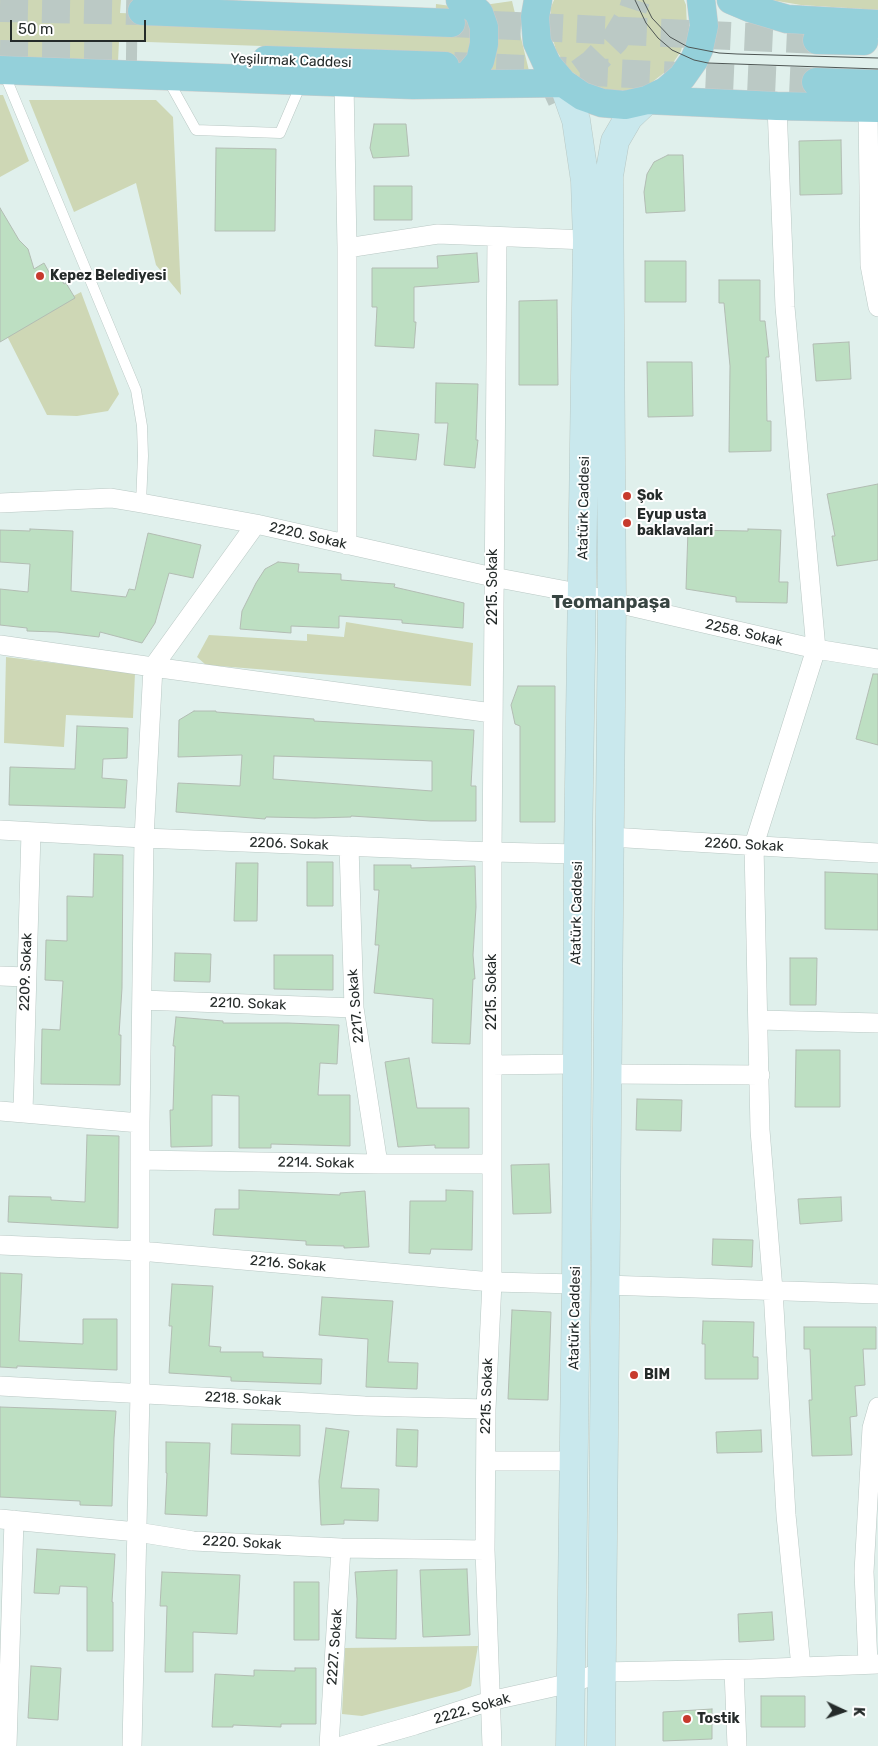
<!DOCTYPE html>
<meta charset="utf-8">
<style>
body{margin:0}
#map{position:relative;width:878px;height:1746px;overflow:hidden;background:#e0f0ec;font-family:Rubik,sans-serif}
canvas{display:block}
.north{position:absolute;left:818px;top:1686px;width:50px;height:50px;-webkit-text-stroke:4px #fff;paint-order:stroke;rotate:93deg;font-size:14px;font-weight:700;line-height:20px;text-align:center;color:#252b2a}
.north::after{content:'';display:block;margin:auto;width:18px;height:22px;background:#252b2a;clip-path:polygon(50% 0,100% 100%,50% 72%,0 100%)}
.scale{position:absolute;left:10px;top:20px;width:136px;height:22px;box-sizing:border-box;border:2px solid #252b2a;border-top:0;padding-left:6px;font-size:15px;line-height:18px;white-space:nowrap;color:#252b2a;-webkit-text-stroke:4px #fff;paint-order:stroke}
</style>
<div id="map">
<canvas width="878" height="1746"></canvas>
<div class="north">K</div>
<div class="scale">50 m</div>
</div>
<script>
const g = document.querySelector('canvas').getContext('2d');
g.lineJoin = 'round';
function fillPath(path, color) { g.fillStyle = color; g.fill(path, 'evenodd'); }
const shape = rows => new Path2D(rows.map(r => 'M' + r).join(''));
function strokePath(path, color, width, dash) { g.strokeStyle = color; g.lineWidth = width; g.lineCap = dash ? 'butt' : 'round'; g.setLineDash(dash || []); g.stroke(path); }
function write(font, color, halo, rows, align = 'center') {
  g.font = font + ' Rubik,sans-serif'; g.lineWidth = 4; g.setLineDash([]); g.textBaseline = 'middle'; g.strokeStyle = halo; g.fillStyle = color; for (const [text, x, y, turn = 0] of rows) {
    g.save(); g.translate(x, y); g.rotate((+turn || 0) * Math.PI / 180); g.textAlign = isNaN(turn) ? turn : align; if (halo) g.strokeText(text, 0, 0); g.fillText(text, 0, 0); g.restore();
  }
}
const green = shape([
 [0,0,121,0,120,13,435,25,436,4,451,6,467,13,477,39,461,70,434,52,119,41,118,62,0,59],
 [554,0,684,0,686,5,687,28,681,51,669,69,651,83,630,90,607,90,586,82,568,69,556,50,550,29,551,7],
 [771,0,878,0,878,10,801,5],
 [512,1,531,79,481,76,484,5],
 [0,95,3,95,29,161,0,177],
 [29,100,156,100,173,117,181,295,156,265,136,183,74,212],
 [81,292,119,394,108,411,77,416,47,415,5,332],
 [346,622,473,643,471,686,206,665,197,657,209,635,307,641,307,634,344,637],
 [6,657,135,673,133,718,66,715,64,747,4,743],
 [478,1646,471,1686,459,1691,362,1716,342,1714,345,1648]
]);
const building = shape([
 [374,124,406,124,409,156,373,158,370,148,374,124],
 [841,140,842,194,800,195,799,141,841,140],
 [216,148,276,149,275,231,215,231,216,148],
 [668,155,683,155,685,211,646,213,644,192,647,174,654,162,668,155],
 [374,186,412,186,412,220,374,220,374,186],
 [0,208,19,240,28,249,34,269,44,263,50,274,56,270,64,284,66,283,75,298,0,342,0,208],
 [477,253,479,282,414,287,414,322,416,322,414,348,375,346,377,307,372,307,372,268,438,268,437,256,477,253],
 [645,261,686,261,686,302,645,302,645,261],
 [719,280,760,280,760,321,765,321,769,357,766,357,767,421,771,421,771,451,729,452,730,366,724,303,719,303,719,280],
 [557,300,558,385,519,385,519,301,557,300],
 [849,342,851,379,816,381,813,344,849,342],
 [647,362,692,362,693,416,648,417,647,362],
 [436,383,478,384,476,440,478,440,475,468,444,465,448,423,435,423,436,383],
 [375,430,419,434,416,460,373,456,375,430],
 [878,484,878,560,837,566,832,536,835,536,827,494,878,484],
 [30,529,73,531,71,591,126,597,129,589,135,590,148,533,201,545,193,578,169,573,155,623,142,643,100,632,99,637,57,632,27,631,27,628,0,625,0,589,28,592,30,564,0,562,0,530,30,531,30,529],
 [748,529,781,530,779,582,788,582,787,603,736,602,736,597,686,589,688,530,748,531,748,529],
 [278,562,299,564,298,572,341,574,341,580,395,584,394,587,464,603,463,628,402,623,402,620,339,616,339,628,291,626,291,633,240,629,242,611,256,583,265,569,278,562],
 [873,674,878,674,878,745,856,739,873,674],
 [518,686,555,686,555,822,520,822,520,726,515,724,511,705,518,686],
 [194,711,216,711,216,712,314,719,314,721,474,730,471,786,476,786,476,821,431,821,351,816,351,817,315,818,266,817,265,819,176,812,178,783,240,786,242,755,178,757,179,720,194,711],
 [274,756,432,761,432,791,273,779,274,756],
 [77,726,128,728,127,758,103,759,102,778,127,780,125,808,9,805,10,767,75,769,77,726],
 [94,854,123,855,122,988,119,1035,121,1035,120,1085,41,1084,42,1029,60,1030,63,981,45,980,46,940,67,941,67,896,93,897,94,854],
 [307,862,333,862,333,906,307,906,307,862],
 [236,863,258,863,257,921,234,921,236,863],
 [374,865,411,865,411,868,475,866,476,907,473,955,475,979,473,979,470,1044,432,1043,433,999,374,993,379,945,375,945,379,890,374,890,374,865],
 [825,872,878,874,878,930,825,929,825,872],
 [175,953,211,954,210,982,174,981,175,953],
 [274,955,333,955,333,990,274,989,274,955],
 [790,958,817,958,816,1005,790,1005,790,958],
 [176,1017,223,1021,223,1023,288,1023,339,1025,337,1064,320,1063,318,1095,350,1095,350,1146,271,1144,271,1148,239,1148,239,1096,212,1095,212,1146,171,1147,170,1110,173,1110,175,1046,173,1046,176,1017],
 [796,1050,840,1050,840,1107,795,1107,796,1050],
 [409,1058,417,1108,469,1108,469,1148,435,1148,435,1145,398,1147,385,1062,409,1058],
 [637,1099,682,1100,681,1131,636,1130,637,1099],
 [87,1135,119,1136,118,1228,8,1222,9,1196,51,1197,51,1200,85,1202,87,1135],
 [549,1164,551,1213,513,1214,511,1165,549,1164],
 [239,1190,340,1195,340,1193,365,1191,369,1247,344,1248,344,1246,306,1245,306,1241,213,1235,215,1209,239,1209,239,1190],
 [446,1190,473,1191,472,1250,431,1249,430,1254,409,1253,410,1201,446,1201,446,1190],
 [841,1197,842,1221,800,1224,798,1199,841,1197],
 [713,1239,753,1240,752,1267,712,1265,713,1239],
 [0,1273,22,1274,19,1341,83,1344,83,1319,117,1319,117,1370,17,1366,17,1368,0,1367,0,1273],
 [172,1284,213,1286,209,1346,221,1347,220,1352,263,1352,263,1357,322,1359,321,1384,231,1381,231,1377,169,1373,172,1326,169,1326,172,1284],
 [322,1297,393,1301,388,1362,418,1363,417,1389,366,1387,368,1339,319,1335,322,1297],
 [512,1310,551,1312,548,1400,508,1399,512,1310],
 [703,1321,754,1322,753,1357,758,1357,758,1379,705,1379,705,1344,702,1344,703,1321],
 [804,1327,876,1327,876,1349,863,1349,865,1385,855,1386,857,1416,850,1417,852,1455,812,1456,809,1400,812,1400,810,1349,804,1349,804,1327],
 [0,1407,116,1411,114,1438,112,1506,80,1505,80,1501,0,1497,0,1407],
 [232,1424,300,1425,300,1456,231,1454,232,1424],
 [326,1428,349,1431,341,1488,379,1489,378,1521,344,1520,344,1524,321,1525,319,1481,326,1428],
 [397,1429,418,1430,417,1467,396,1466,397,1429],
 [761,1430,762,1452,717,1453,716,1432,761,1430],
 [166,1442,210,1443,207,1516,165,1514,167,1473,166,1473,166,1442],
 [37,1549,115,1554,112,1602,113,1602,113,1651,87,1651,87,1587,60,1586,59,1594,34,1593,37,1549],
 [467,1569,470,1635,423,1637,420,1570,467,1569],
 [397,1570,396,1639,356,1638,357,1599,355,1572,397,1570],
 [162,1572,240,1575,237,1634,193,1632,193,1672,165,1672,167,1606,160,1606,162,1572],
 [294,1582,319,1582,319,1640,294,1640,294,1582],
 [772,1612,774,1640,739,1642,738,1614,772,1612],
 [31,1666,61,1668,58,1720,28,1718,31,1666],
 [295,1668,316,1668,316,1724,281,1724,281,1727,233,1725,233,1727,212,1727,215,1674,254,1676,254,1670,295,1671,295,1668],
 [761,1696,805,1696,805,1727,761,1727,761,1696],
 [712,1709,712,1739,663,1741,663,1712,712,1709]
]);
const primaryTunnel = shape([
 [0,8,142,11],
 [451,23,817,40],
 [0,54,137,56],
 [454,66,816,82],
 [543,93,567,82,593,63,615,40,632,12,636,0]
]);
const service = shape([
 [4,73,136,390,142,426,143,456,141,503],
 [167,78,196,130,280,133,301,84]
]);
const minor = shape([
 [344,82,347,248,347,545],
 [777,106,785,307,816,649,754,845,760,1130,773,1290,786,1515,801,1667],
 [868,107,870,265,878,307],
 [347,248,438,234,587,240],
 [0,503,111,498,141,503,256,524,493,577,583,594,612,602,816,649,878,659],
 [0,645,153,667,492,713],
 [0,830,144,838,492,852,578,854],
 [610,837,878,853],
 [349,846,354,1008,378,1164],
 [0,976,26,977],
 [142,1000,354,1008],
 [759,1020,878,1023],
 [492,1065,576,1064],
 [607,1074,760,1075],
 [0,1111,140,1123],
 [23,1112,31,832],
 [140,1160,378,1164,492,1164],
 [0,1245,140,1251,492,1282,576,1284],
 [605,1285,878,1294],
 [0,1386,365,1406,486,1409],
 [486,1461,573,1461],
 [0,1519,137,1532,193,1541,341,1548,485,1550],
 [868,1664,864,1572,872,1428,878,1407],
 [734,1670,737,1746],
 [7,1746,14,1520],
 [132,1746,140,1393,140,1123,144,838,153,667,256,524],
 [329,1746,341,1548],
 [342,1746,415,1725,490,1701,571,1683,602,1672,751,1669,878,1664],
 [492,1746,485,1550,486,1409,492,1282,492,852,497,237]
]);
const secondary = shape([
 [563,83,576,120,585,181,587,240,578,854,576,1284,570,1746],
 [601,1746,612,602,609,176,615,141,629,117,647,100]
]);
const primary = shape([
 [538,0,535,17,537,42,547,64,563,83,582,96,602,103,625,105,647,100,777,106,878,108],
 [731,0,750,8,787,19,878,24],
 [142,11,451,23],
 [817,40,864,41],
 [266,60,445,66],
 [0,70,413,85,563,83],
 [444,81,458,79,469,74,480,61,484,44,484,27,479,13,468,3,460,0],
 [816,82,878,84],
 [647,100,666,91,682,77,694,60,699,49,704,26,701,0]
]);
const tram = shape([
 [635,0,646,23,658,38,672,50,694,60,708,63,878,69],
 [643,0,652,18,670,37,688,47,719,53,737,54,878,58]
]);
const markers = [
 [40,276,5,"#c73a2d"],
 [627,496,5,"#c73a2d"],
 [627,523,5,"#c73a2d"],
 [634,1375,5,"#c73a2d"],
 [687,1719,5,"#c73a2d"]
];
const streetNames = [
 ["Yeşilırmak Caddesi",291,61,2],
 ["Atatürk Caddesi",584,508,-89],
 ["2220. Sokak",308,536,13],
 ["2215. Sokak",493,587,-90],
 ["2258. Sokak",744,633,13],
 ["2206. Sokak",289,844,2],
 ["2260. Sokak",744,845,3],
 ["Atatürk Caddesi",577,913,-89],
 ["2209. Sokak",26,972,-88],
 ["2215. Sokak",492,992,-90],
 ["2210. Sokak",248,1004,2],
 ["2217. Sokak",356,1006,-95],
 ["2214. Sokak",316,1163,1],
 ["2216. Sokak",288,1264,5],
 ["Atatürk Caddesi",575,1318,-89],
 ["2215. Sokak",487,1396,-88],
 ["2218. Sokak",243,1399,3],
 ["2220. Sokak",242,1543,3],
 ["2227. Sokak",335,1647,-86],
 ["2222. Sokak",472,1709,-16]
];
const poiNames = [
 ["Kepez Belediyesi",50,276],
 ["Şok",637,496],
 ["Eyup usta",637,515],
 ["baklavalari",637,531],
 ["BIM",644,1375],
 ["Tostik",697,1719]
];
const districtNames = [
 ["Teomanpaşa",611,603]
];
fillPath(green, '#ced7b5');
fillPath(building, '#bddfc2');
strokePath(building, '#b2bcb3', 1);
strokePath(primaryTunnel, '#bbc9c5', 28, [28, 14]);
strokePath(service, '#b9c8c4', 11);
strokePath(minor, '#b9c8c4', 20);
strokePath(secondary, '#b9c8c4', 29);
strokePath(primary, '#cbcccc', 29);
strokePath(service, '#fff', 10);
strokePath(minor, '#fff', 19);
strokePath(secondary, '#c9e8ed', 28);
strokePath(primary, '#94d0da', 28);
strokePath(tram, '#4e5654', 1);
for (const [x, y, r, color] of markers) { const dot = new Path2D(); dot.arc(x, y, r, 0, 2 * Math.PI); g.fillStyle = color; g.fill(dot); strokePath(dot, '#fff', 2); }
write('14px', '#252b2a', '#fff', streetNames);
write('bold 14px', '#252b2a', '#fff', poiNames, 'left');
write('bold 19px', '#384542', '#fff', districtNames);
</script>
